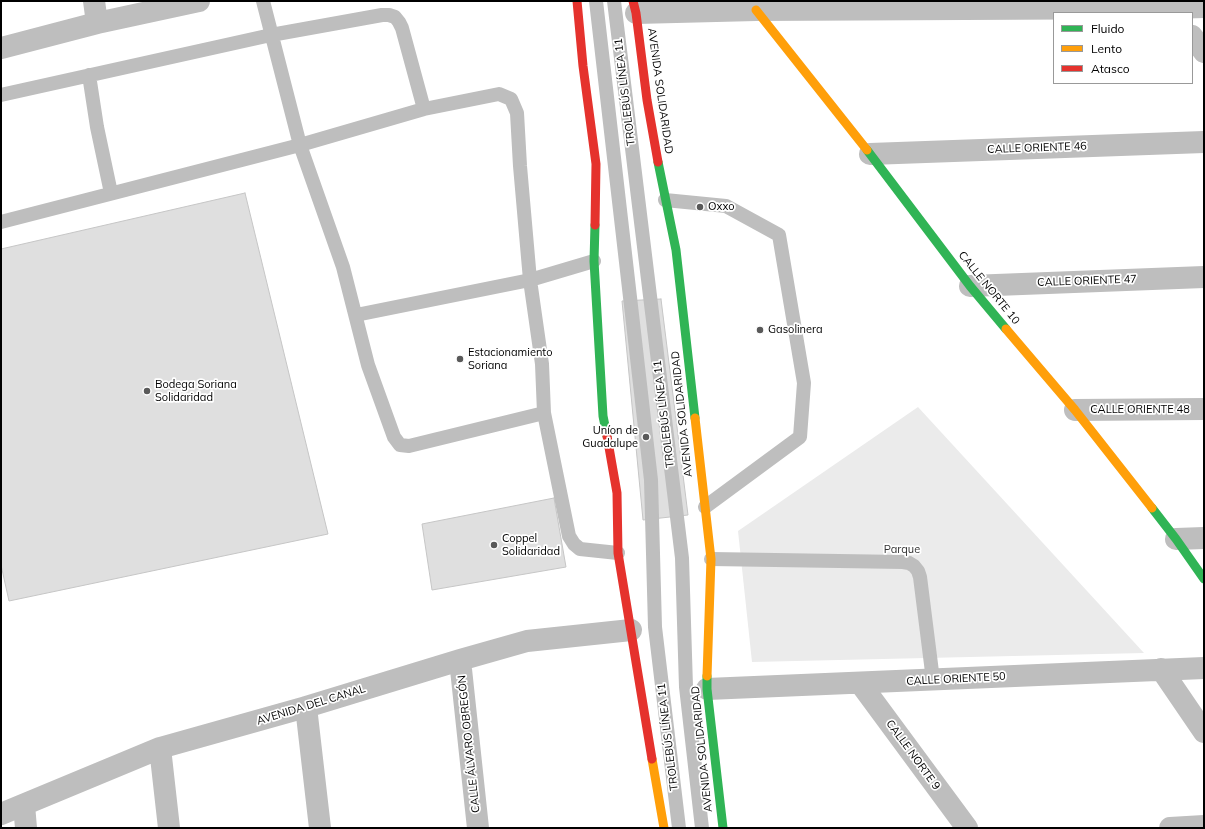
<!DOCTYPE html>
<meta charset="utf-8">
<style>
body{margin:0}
#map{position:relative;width:1205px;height:829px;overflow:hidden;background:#fff;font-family:Mulish,sans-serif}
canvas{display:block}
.frame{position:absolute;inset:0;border:2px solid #000;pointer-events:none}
.legend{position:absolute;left:1053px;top:12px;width:140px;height:72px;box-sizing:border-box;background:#fff;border:1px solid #999;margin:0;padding:5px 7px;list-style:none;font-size:12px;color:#000}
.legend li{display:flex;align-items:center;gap:8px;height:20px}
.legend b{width:20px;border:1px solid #999}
</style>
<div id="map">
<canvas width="1205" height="829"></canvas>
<div class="frame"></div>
<ul class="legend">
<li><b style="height:5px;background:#30b455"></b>Fluido</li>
<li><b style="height:5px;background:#ff9f0a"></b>Lento</li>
<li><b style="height:5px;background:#e5322d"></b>Atasco</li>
</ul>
</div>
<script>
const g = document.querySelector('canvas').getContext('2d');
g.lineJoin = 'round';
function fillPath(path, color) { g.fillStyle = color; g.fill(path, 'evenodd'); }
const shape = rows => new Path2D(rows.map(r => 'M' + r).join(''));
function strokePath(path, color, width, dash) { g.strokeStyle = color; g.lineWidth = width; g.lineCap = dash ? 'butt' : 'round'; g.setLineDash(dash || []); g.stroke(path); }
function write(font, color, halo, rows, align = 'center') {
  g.font = font + ' Mulish,sans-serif'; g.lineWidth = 3.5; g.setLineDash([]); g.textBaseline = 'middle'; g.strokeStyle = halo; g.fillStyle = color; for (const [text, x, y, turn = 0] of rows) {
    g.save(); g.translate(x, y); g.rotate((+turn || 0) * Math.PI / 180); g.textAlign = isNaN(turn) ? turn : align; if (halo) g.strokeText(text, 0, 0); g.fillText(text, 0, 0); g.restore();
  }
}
const green = shape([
 [918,407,1144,653,752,662,738,531]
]);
const building = shape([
 [245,193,328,534,9,601,1,565,1,249,245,193],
 [661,299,688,515,643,520,622,301,661,299],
 [554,498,566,567,432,590,422,524,554,498]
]);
const lane = shape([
 [263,1,300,145,343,267,368,365,394,437,400,445,409,446,544,413],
 [596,1,651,480,655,627,679,828],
 [614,1,682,558,686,687,702,828],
 [89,75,97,127,111,193],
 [1,95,271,35,382,15,389,15,395,17,399,22,402,28,424,109],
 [665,200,726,206,779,235,804,383,800,437,705,507],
 [1,222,300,145,424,109,499,94,511,99,517,113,520,166,530,280,542,364,544,413,569,536,574,544,580,549,618,553],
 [356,315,530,280,594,261],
 [711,559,903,562,909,563,914,566,918,571,920,577,933,680]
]);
const street = shape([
 [94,1,97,23],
 [636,13,756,10,1171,8,1204,7],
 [1192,36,1204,52],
 [1,48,97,23,199,1],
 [870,154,1204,142],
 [970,286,1204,277],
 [1075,410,1204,409],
 [1176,539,1204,538],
 [460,660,478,828],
 [1161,669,1204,732],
 [860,683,967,828],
 [707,689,1204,668],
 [306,707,320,828],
 [160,748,169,828],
 [24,805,26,828],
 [1,814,160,748,306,707,460,660,527,641,631,630],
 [1170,828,1204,826]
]);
const fast = shape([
 [867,150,970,286,1006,329],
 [658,162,676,250,695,418],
 [595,225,594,261,603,416,607,436],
 [1152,508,1176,539,1204,579],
 [707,676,707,689,723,828]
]);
const slow = shape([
 [756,10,867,150],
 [1006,329,1075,410,1152,508],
 [695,418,711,559,707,676],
 [652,759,664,828]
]);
const jam = shape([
 [577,1,583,66,596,164,595,225],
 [633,1,636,13,647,100,658,162],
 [607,436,617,493,618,553,652,759]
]);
const markers = [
 [700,207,4,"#595959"],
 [760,330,4,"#595959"],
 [460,359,4,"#595959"],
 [147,391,4,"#595959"],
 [646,437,4,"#595959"],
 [494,545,4,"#595959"]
];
const streetNames = [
 ["AVENIDA SOLIDARIDAD",660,91,82],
 ["TROLEBÚS LÍNEA 11",625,92,-97],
 ["CALLE ORIENTE 46",1037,148,-2],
 ["CALLE ORIENTE 47",1087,281,-2],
 ["CALLE NORTE 10",989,288,51],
 ["CALLE ORIENTE 48",1140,410],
 ["TROLEBÚS LÍNEA 11",664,414,-97],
 ["AVENIDA SOLIDARIDAD",682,414,-96],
 ["CALLE ORIENTE 50",956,679,-3],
 ["AVENIDA DEL CANAL",311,705,-17],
 ["TROLEBÚS LÍNEA 11",668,737,-97],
 ["CALLE ÁLVARO OBREGÓN",469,744,-96],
 ["AVENIDA SOLIDARIDAD",702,749,-96],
 ["CALLE NORTE 9",913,755,54]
];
const poiNames = [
 ["Oxxo",708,207],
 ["Gasolinera",768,330],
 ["Estacionamiento",468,353],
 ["Soriana",468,366],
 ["Bodega Soriana",155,385],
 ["Solidaridad",155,398],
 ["Uníon de",638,431,"right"],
 ["Guadalupe",638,444,"right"],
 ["Coppel",502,539],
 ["Solidaridad",502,552]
];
const parkNames = [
 ["Parque",902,550]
];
fillPath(green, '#ebebeb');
fillPath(building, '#dfdfdf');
strokePath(building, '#c6c6c6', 1);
strokePath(lane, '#bebebe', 14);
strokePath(street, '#bebebe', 22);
strokePath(fast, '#30b455', 9);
strokePath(slow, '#ff9f0a', 9);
strokePath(jam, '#e5322d', 9);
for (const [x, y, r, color] of markers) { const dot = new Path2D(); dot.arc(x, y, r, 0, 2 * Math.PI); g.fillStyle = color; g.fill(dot); strokePath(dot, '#fff', 1.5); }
write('11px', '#000', '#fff', streetNames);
write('11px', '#000', '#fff', poiNames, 'left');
write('11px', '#323232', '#fff', parkNames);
</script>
